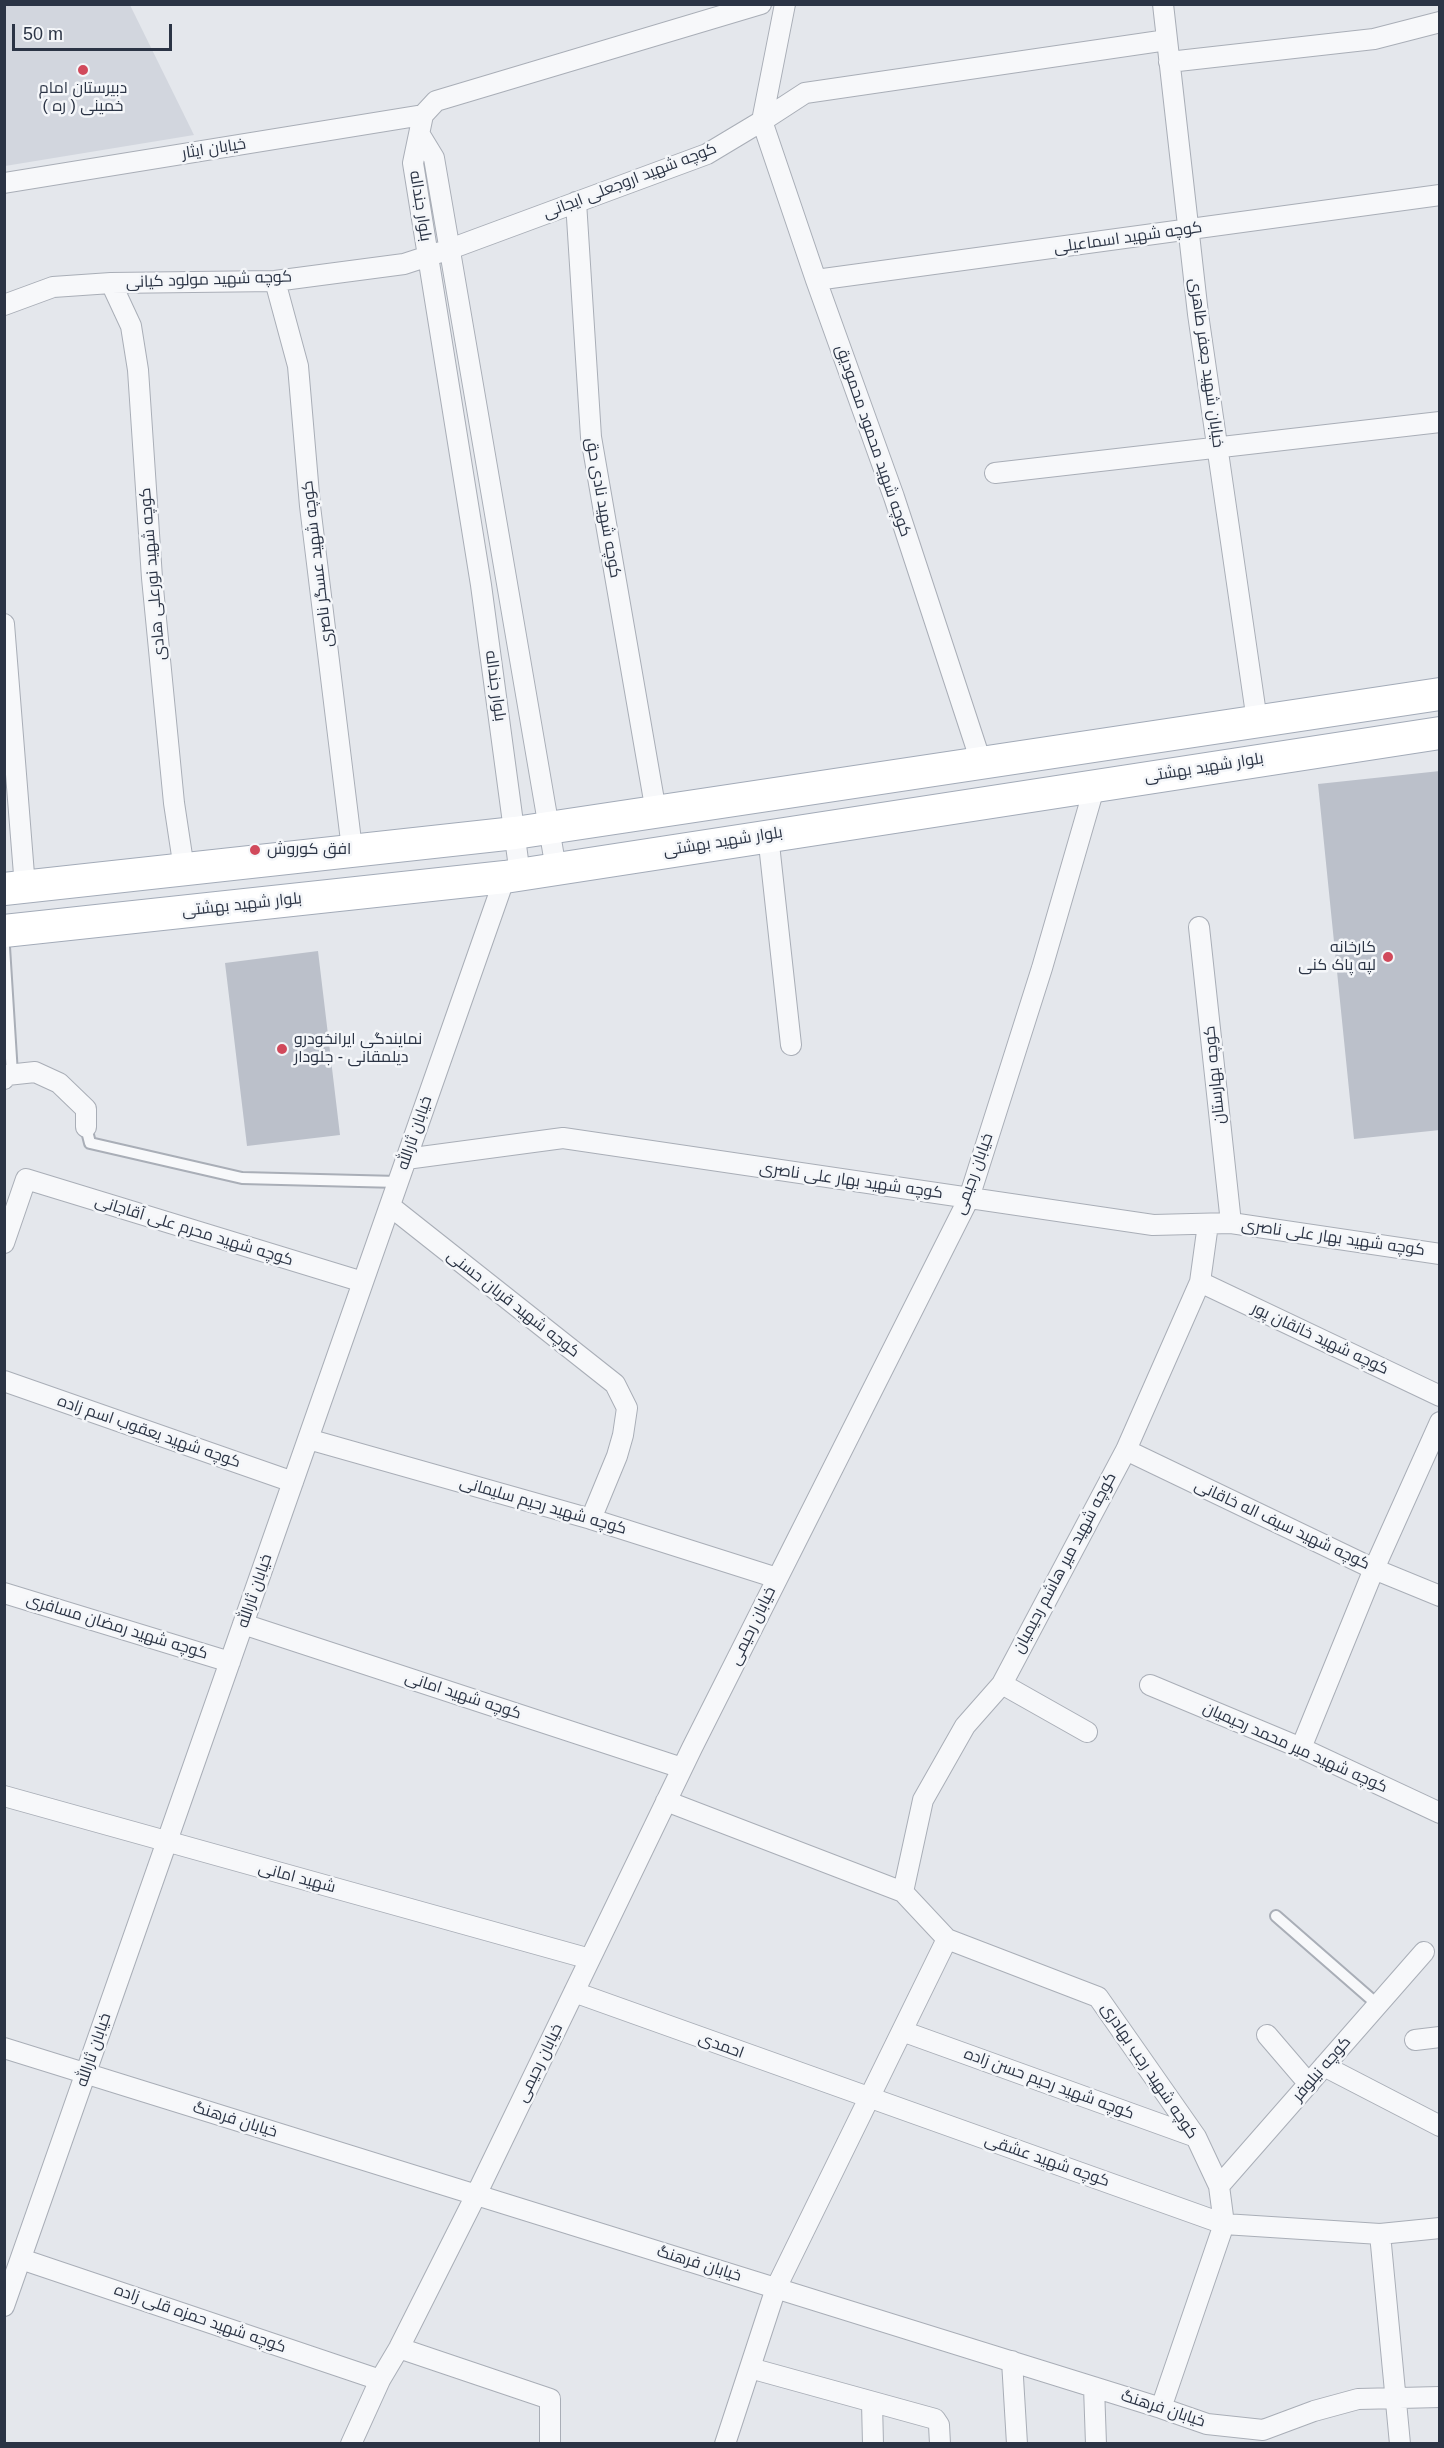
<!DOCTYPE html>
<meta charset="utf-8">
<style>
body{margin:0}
#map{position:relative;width:1444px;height:2448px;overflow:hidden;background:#e4e7ec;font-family:Arial,sans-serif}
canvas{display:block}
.frame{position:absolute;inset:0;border:6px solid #2b3445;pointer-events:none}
.scale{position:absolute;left:12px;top:24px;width:160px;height:27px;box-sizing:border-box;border:3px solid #2b3445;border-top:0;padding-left:8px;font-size:18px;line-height:21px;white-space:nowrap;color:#2b3445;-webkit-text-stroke:4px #f4f6f9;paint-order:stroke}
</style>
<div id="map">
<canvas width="1444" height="2448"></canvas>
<div class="frame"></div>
<div class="scale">50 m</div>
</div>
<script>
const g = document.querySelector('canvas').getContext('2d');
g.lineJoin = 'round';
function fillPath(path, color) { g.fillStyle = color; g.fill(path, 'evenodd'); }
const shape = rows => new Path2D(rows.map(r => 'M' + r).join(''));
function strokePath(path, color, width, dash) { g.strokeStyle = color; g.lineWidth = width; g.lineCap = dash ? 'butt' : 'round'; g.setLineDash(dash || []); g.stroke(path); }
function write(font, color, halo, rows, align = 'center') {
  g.font = font + ' Arial,Cairo,sans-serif'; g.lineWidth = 5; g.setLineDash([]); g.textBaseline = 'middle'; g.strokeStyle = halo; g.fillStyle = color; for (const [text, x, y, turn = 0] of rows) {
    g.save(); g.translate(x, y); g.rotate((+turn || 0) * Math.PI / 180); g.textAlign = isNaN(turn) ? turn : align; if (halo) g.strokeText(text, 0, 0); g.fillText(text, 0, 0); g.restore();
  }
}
const built = shape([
 [5,4,130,5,194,135,5,166]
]);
const building = shape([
 [1440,771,1440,1130,1354,1139,1318,784],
 [318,951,340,1135,247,1146,225,963]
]);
const lane = shape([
 [4,947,12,1074],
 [86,1127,90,1143,242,1178,398,1182],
 [1276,1916,1378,2005]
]);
const street = shape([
 [1163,4,1198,314,1257,721],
 [1169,62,1374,39,1440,22],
 [420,135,434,158,556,869],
 [4,183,423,115],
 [576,202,591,437,656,812],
 [816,280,1440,195],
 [275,281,298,366,310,506,352,849],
 [111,283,131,326,138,370,152,578,174,803,184,869],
 [4,305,53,287,111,283,275,281,404,264,450,249,707,154,762,121,785,4],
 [995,473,1440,422],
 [4,624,25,887],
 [981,762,894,497,816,280,762,121,805,93,1167,40],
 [768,835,791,1045],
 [520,875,481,585,413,163,423,115,436,101,761,4],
 [1199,927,1231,1223],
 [4,1079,7,1075,35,1072,59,1083,86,1109,86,1127],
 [406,1159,563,1138,1153,1225,1231,1223,1440,1254],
 [390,1206,615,1384,627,1408,623,1435,617,1456,591,1519],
 [4,1243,26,1179,363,1282],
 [1200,1282,1440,1396],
 [4,1381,293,1482],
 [308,1439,591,1519,777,1578],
 [1126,1450,1374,1569,1440,1596],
 [4,1593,230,1662],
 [243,1624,682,1768],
 [1002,1684,1087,1732],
 [1150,1685,1301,1748,1440,1813],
 [1301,1748,1374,1569,1440,1422],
 [4,1796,590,1959],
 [666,1801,903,1892,947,1939,1098,1997,1196,2137,1219,2186,1224,2224,1161,2408],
 [903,1892,923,1800,965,1726,1002,1684,1126,1450,1200,1282,1208,1224],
 [574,1992,1224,2224,1380,2234,1440,2228],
 [902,2031,1196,2137],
 [1267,2035,1309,2084],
 [1415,2040,1440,2037],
 [4,2048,1161,2408,1207,2424,1263,2430,1314,2411,1358,2399,1440,2397],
 [1324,2066,1440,2126],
 [1219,2186,1424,1952],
 [1380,2234,1400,2444],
 [21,2259,380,2380],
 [4,2306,505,877],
 [399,2348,550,2399,550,2444],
 [1012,2361,1017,2444],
 [750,2368,935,2419,939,2425,940,2444],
 [1094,2387,1096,2444],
 [872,2403,873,2444],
 [351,2444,380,2380,399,2348,476,2195,692,1748,969,1198,1042,968,1095,785],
 [725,2444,776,2288,947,1939]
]);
const primary = shape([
 [4,889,515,833,1440,694],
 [4,931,505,877,1440,733]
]);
const markers = [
 [83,70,6,"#d1495b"],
 [255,850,6,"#d1495b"],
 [1388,957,6,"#d1495b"],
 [282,1049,6,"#d1495b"]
];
const poiNames = [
 ["دبیرستان امام",83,89,"center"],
 ["خمینی ( ره )",83,107,"center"],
 ["افق کوروش",267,850],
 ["کارخانه",1376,948,"right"],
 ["لپه پاک کنی",1376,966,"right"],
 ["نمایندگی ایرانخودرو",294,1040],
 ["دیلمقانی - جلودار",294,1058]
];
const streetNames = [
 ["خیابان ایثار",214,149,-9],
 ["کوچه شهید اروجعلی ایجانی",630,181,-21],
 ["بلوار جنداله",420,206,81],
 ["کوچه شهید اسماعیلی",1128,238,-8],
 ["کوچه شهید مولود کیانی",209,280,-2],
 ["خیابان شهید جعفر طاهری",1206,363,82],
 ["کوچه شهید محمود محمودیق",873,441,71],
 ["کوچه شهید نادی حق",603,508,80],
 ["کوچه شهید عسگر ناصری",318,564,-97],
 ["کوچه شهید نورعلی هادی",153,574,-95],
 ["بلوار جنداله",495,686,82],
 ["بلوار شهید بهشتی",1204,768,-9],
 ["بلوار شهید بهشتی",723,842,-9],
 ["بلوار شهید بهشتی",242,905,-6],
 ["کوچه بهارستان",1215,1075,-96],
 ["خیابان ثارالله",415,1133,-71],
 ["خیابان رحیمی",974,1174,-70],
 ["کوچه شهید بهار علی ناصری",851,1181,8],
 ["کوچه شهید محرم علی آقاجانی",194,1231,17],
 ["کوچه شهید بهار علی ناصری",1333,1238,8],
 ["کوچه شهید قربان حسنی",513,1304,38],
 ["کوچه شهید خانقان پور",1320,1339,25],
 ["کوچه شهید یعقوب اسم زاده",149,1432,19],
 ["کوچه شهید رحیم سلیمانی",543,1506,16],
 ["کوچه شهید سیف اله خاقانی",1282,1525,25],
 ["کوچه شهید میر هاشم رحیمیان",1065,1563,-62],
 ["خیابان ثارالله",255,1591,-71],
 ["خیابان رحیمی",753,1626,-64],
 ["کوچه شهید رمضان مسافری",117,1627,17],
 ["کوچه شهید امانی",463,1696,18],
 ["کوچه شهید میر محمد رحیمیان",1295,1748,24],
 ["شهید امانی",297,1878,15],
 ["احمدی",721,2046,20],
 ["خیابان ثارالله",94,2050,-71],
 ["خیابان رحیمی",540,2063,-64],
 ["کوچه نیلوفر",1322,2069,-49],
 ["کوچه شهید رجب بهادری",1149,2071,56],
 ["کوچه شهید رحیم حسن زاده",1049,2084,20],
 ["خیابان فرهنگ",235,2120,17],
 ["کوچه شهید عشقی",1047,2161,19],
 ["خیابان فرهنگ",699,2264,17],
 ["کوچه شهید حمزه قلی زاده",200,2319,19],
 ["خیابان فرهنگ",1163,2409,18]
];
fillPath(built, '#d2d6de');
fillPath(building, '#bbc0ca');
strokePath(lane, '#a9aeb7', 14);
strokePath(street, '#a9aeb7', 22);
strokePath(primary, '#a3abb8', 34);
strokePath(lane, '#f7f8fa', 10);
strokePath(street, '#f7f8fa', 20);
strokePath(primary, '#fff', 32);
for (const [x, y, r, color] of markers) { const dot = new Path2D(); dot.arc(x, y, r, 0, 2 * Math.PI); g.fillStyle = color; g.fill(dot); strokePath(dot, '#f4f6f9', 2); }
write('16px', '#2b3445', '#f4f6f9', poiNames, 'left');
write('16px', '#2b3445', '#f4f6f9', streetNames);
</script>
